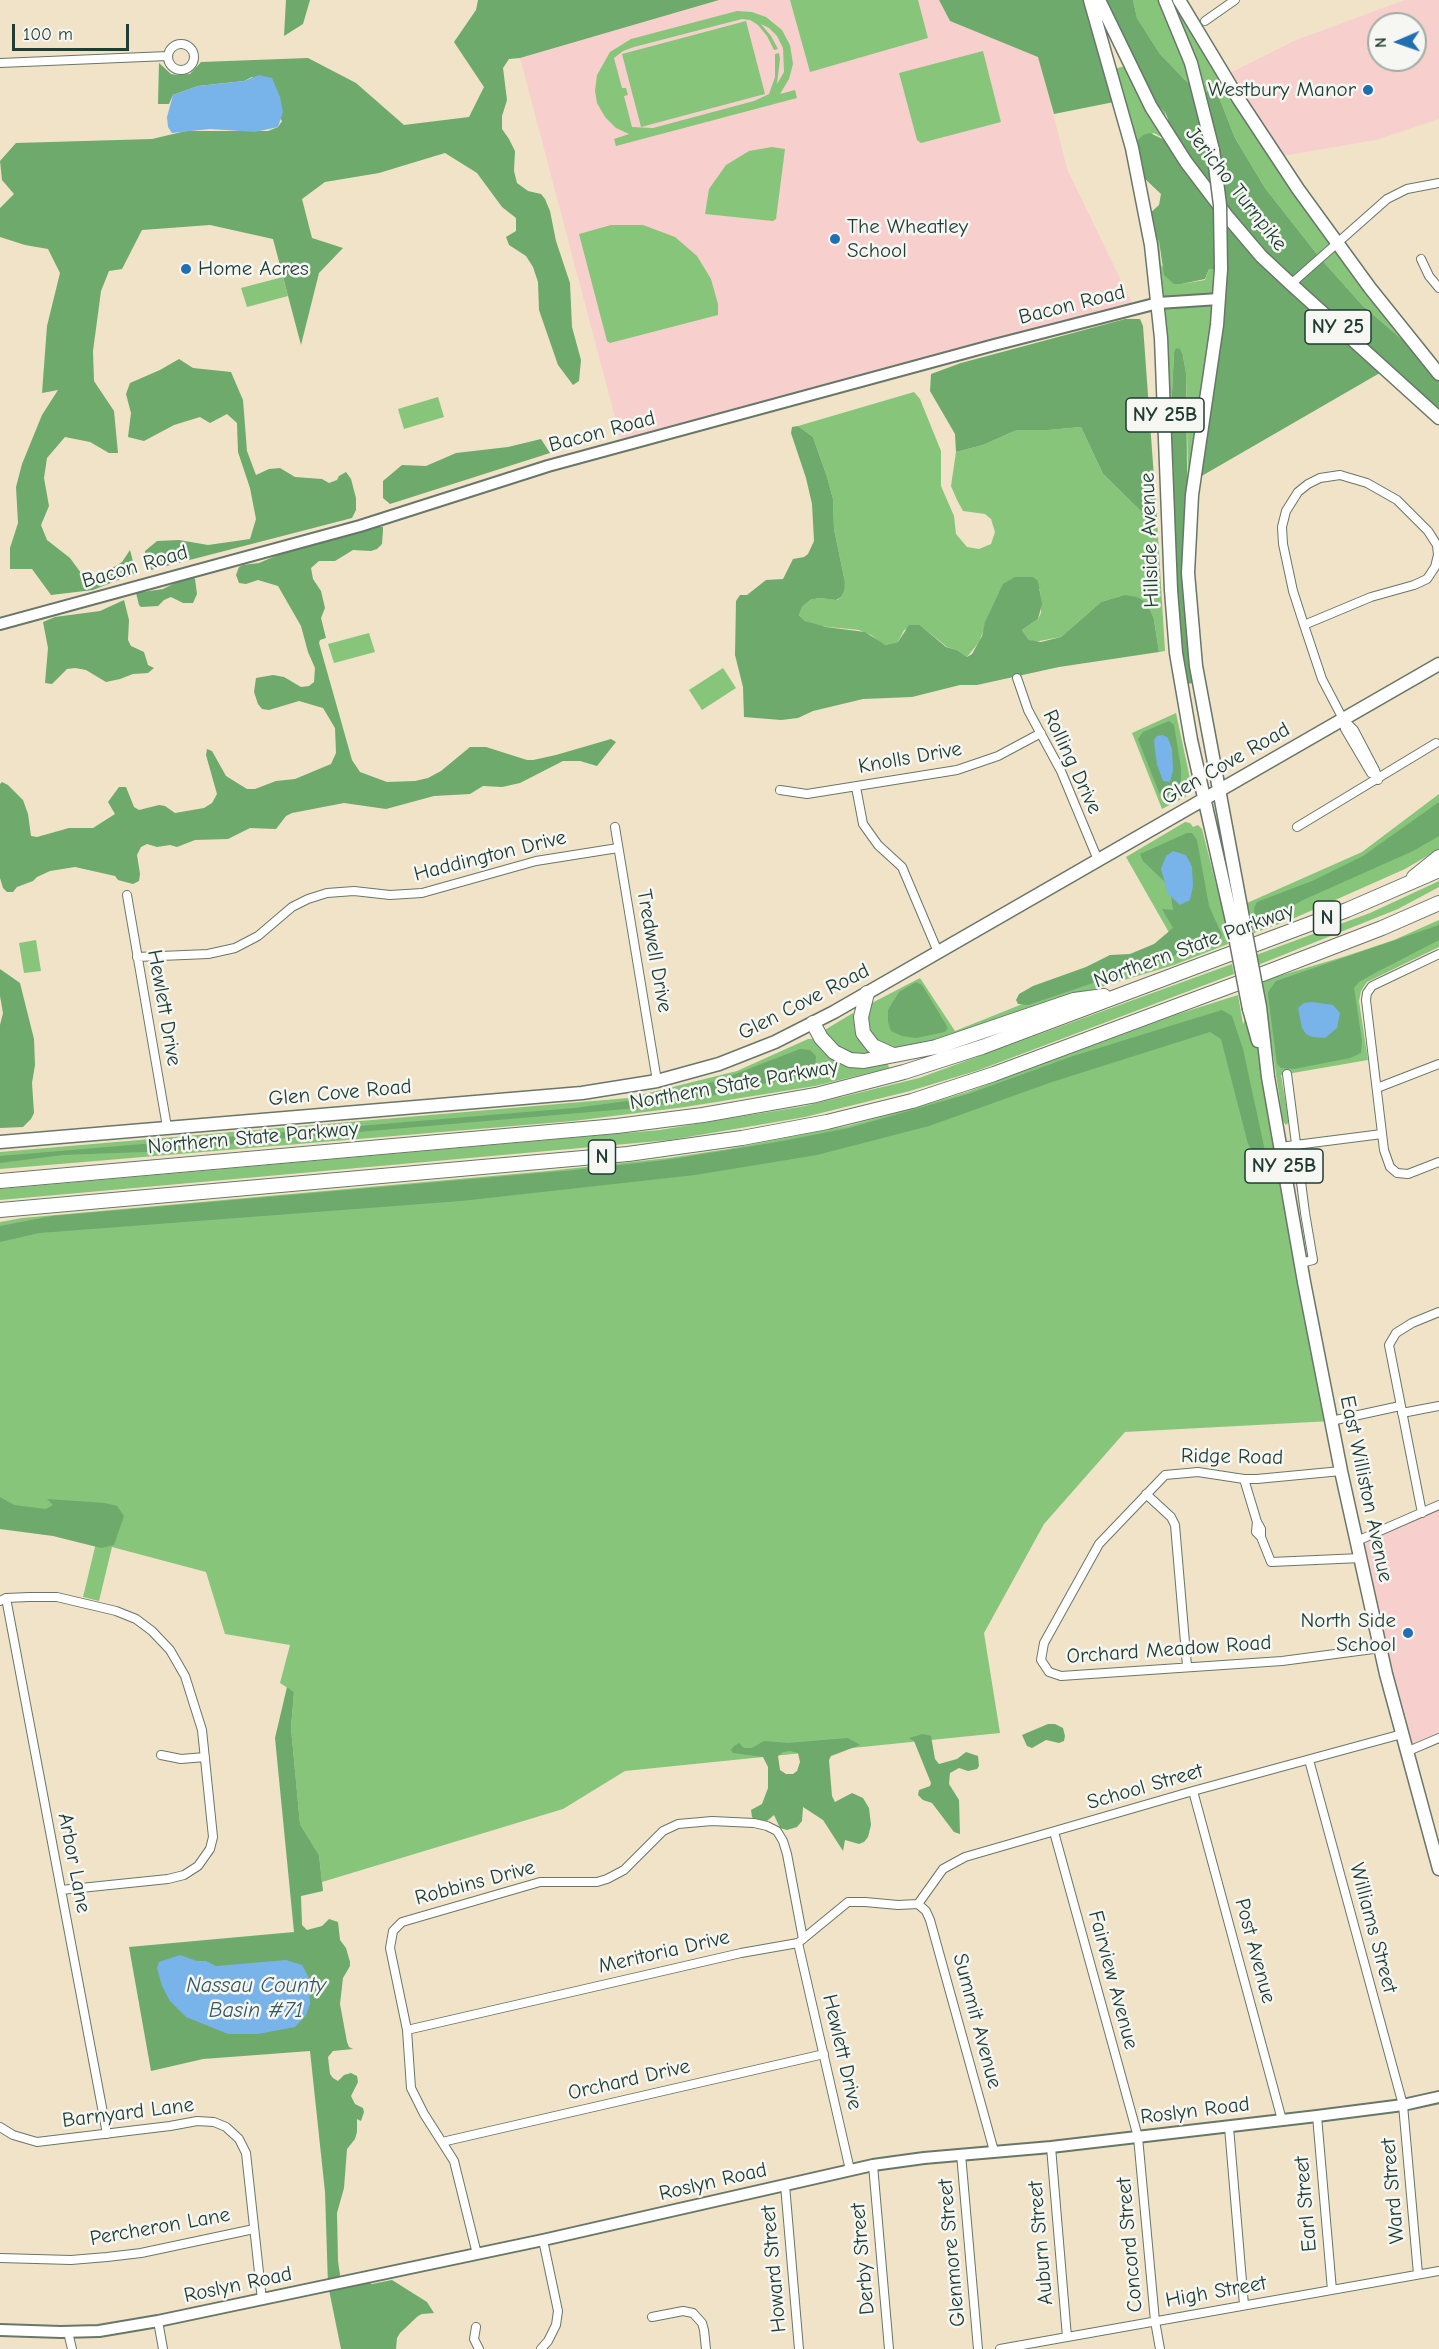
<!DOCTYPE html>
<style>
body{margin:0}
#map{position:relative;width:1439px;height:2349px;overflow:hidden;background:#f0e3c8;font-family:"Comic Neue",sans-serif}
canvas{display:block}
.north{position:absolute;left:1367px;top:12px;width:60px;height:60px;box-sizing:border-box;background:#f6f6f2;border:2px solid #a0aca6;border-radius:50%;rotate:268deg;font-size:16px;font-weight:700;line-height:24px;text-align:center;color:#1f3d34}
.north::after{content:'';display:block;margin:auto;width:21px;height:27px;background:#1f6fb2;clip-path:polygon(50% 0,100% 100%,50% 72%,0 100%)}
.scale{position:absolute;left:12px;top:24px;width:117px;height:27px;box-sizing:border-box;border:3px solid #1f3d34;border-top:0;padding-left:8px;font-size:18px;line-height:21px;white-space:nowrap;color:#1f3d34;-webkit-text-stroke:4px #f6f6f2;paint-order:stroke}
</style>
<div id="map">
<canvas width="1439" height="2349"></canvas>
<div class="north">N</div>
<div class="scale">100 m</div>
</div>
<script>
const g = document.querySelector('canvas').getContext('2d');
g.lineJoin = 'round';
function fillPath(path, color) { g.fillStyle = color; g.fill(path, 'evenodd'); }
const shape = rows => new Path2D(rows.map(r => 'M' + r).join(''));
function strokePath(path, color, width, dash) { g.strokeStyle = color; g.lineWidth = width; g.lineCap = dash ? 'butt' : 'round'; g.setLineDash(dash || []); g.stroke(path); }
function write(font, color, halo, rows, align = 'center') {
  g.font = font + ' "Comic Neue",sans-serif'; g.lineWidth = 5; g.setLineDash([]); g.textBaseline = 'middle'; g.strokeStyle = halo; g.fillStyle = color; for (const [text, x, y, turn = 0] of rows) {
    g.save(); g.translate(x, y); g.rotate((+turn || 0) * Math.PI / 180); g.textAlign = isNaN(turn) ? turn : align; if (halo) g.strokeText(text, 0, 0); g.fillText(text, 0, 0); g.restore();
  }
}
const built = shape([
 [719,0,939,0,950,21,1039,57,1067,169,1135,309,622,444,520,58],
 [1405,0,1439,0,1439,119,1376,140,1277,157,1224,76,1296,40],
 [1379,24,1415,24,1415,60,1379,60],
 [1439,1505,1439,1738,1406,1752,1357,1541]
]);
const green = shape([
 [790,0,918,0,928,38,810,72],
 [1133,0,1165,0,1173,18,1187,14,1238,98,1432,365,1363,306,1320,258,1265,188,1235,138,1215,87,1208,86,1207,92,1200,91,1185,80,1160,54,1137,18],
 [737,11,752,12,766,17,782,30,790,45,793,64,789,79,780,94,795,90,797,98,616,146,614,139,629,134,616,128,605,117,597,103,595,91,597,75,610,52,631,39],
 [742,19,750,20,758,25,767,36,774,50,778,49,771,36,761,24,769,28,777,36,783,48,784,72,777,84,780,59,779,53,775,54,775,77,769,94,754,101,653,128,632,127,624,96,628,95,626,88,622,88,614,58,623,51,634,47],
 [746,21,765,94,641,127,622,54],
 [983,51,1001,122,921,143,917,140,899,73],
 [1129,65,1160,108,1165,112,1168,130,1174,144,1154,133,1136,142,1110,70],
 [772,147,785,149,776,219,773,221,705,214,709,189,726,165,749,151],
 [611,225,643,225,675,237,697,256,711,279,718,304,718,315,610,343,607,341,579,234],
 [1149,228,1159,241,1161,265,1181,284,1205,280,1209,269,1221,269,1189,526,1186,373,1183,356,1174,353,1170,432,1174,473,1169,526],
 [283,277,288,296,247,307,241,288],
 [914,392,920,399,941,451,941,486,954,516,956,534,967,547,979,549,991,544,995,532,991,519,985,514,963,511,957,500,951,486,956,452,983,445,1017,430,1048,430,1081,427,1103,474,1151,521,1157,519,1165,651,1159,652,1154,620,1124,595,1101,602,1061,637,1034,642,1029,640,1022,630,1038,619,1041,613,1040,589,998,598,991,610,979,642,967,657,957,650,947,647,920,625,904,630,898,642,885,645,880,643,871,635,859,630,819,626,805,621,799,615,802,607,810,600,819,598,837,600,841,597,845,582,834,529,833,499,827,477,813,437,798,426],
 [438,397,444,417,404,429,398,409],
 [369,633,375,652,334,663,328,644],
 [723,668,736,688,702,710,689,690],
 [1176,713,1192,788,1186,792,1187,796,1162,809,1132,733],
 [1439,794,1439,849,1405,869,1290,920,1254,933,1247,903,1362,852],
 [1185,822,1190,823,1193,827,1198,825,1202,829,1227,927,1225,928,1228,944,1174,965,1035,1007,963,1033,911,1047,895,1050,884,1047,867,1031,866,1018,868,1005,920,978,955,1031,1175,943,1126,857],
 [1439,881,1439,887,1398,909,1258,965,1256,955,1370,913],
 [1439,920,1439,947,1367,982,1361,991,1359,1001,1368,1060,1281,1075,1289,1122,1286,1125,1283,1121,1262,981,1346,956,1394,940],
 [36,940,41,971,24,973,19,943],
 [1232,964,1234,974,979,1070,910,1091,805,1117,670,1140,0,1200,0,1189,660,1130,805,1106,919,1078],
 [1238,995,1243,1024,1249,1009,1268,1077,1331,1421,1125,1432,1044,1524,984,1633,1000,1733,625,1771,563,1809,322,1882,319,1855,300,1824,291,1728,294,1692,280,1683,290,1645,225,1634,206,1572,112,1547,99,1601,83,1597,96,1543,0,1516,0,1222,22,1218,548,1171,668,1158,728,1149,847,1126,914,1108,967,1092,1178,1014],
 [853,1013,870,1050,868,1057,843,1054,823,1031],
 [808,1039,816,1039,826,1053,844,1065,887,1061,889,1068,815,1086,685,1107,573,1121,0,1169,0,1152,628,1098,737,1071]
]);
const forest = shape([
 [286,0,310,0,303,24,284,36],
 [478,0,719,0,520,58,509,59,503,68,507,100,502,116,502,129,509,139,515,151,514,171,517,183,528,191,541,194,545,199,550,211,556,241,570,283,572,327,581,360,579,381,573,385,558,365,539,310,538,282,533,267,526,256,509,245,506,237,516,231,516,218,502,207,477,173,445,153,379,173,325,182,302,199,312,238,343,248,319,273,301,345,273,239,210,225,142,230,122,269,109,271,101,291,93,351,94,381,114,411,118,453,109,453,90,442,65,437,47,458,44,478,49,506,41,525,47,540,70,558,81,573,101,575,122,562,130,550,136,573,93,590,51,595,32,569,10,569,10,548,18,523,16,487,22,464,42,415,58,390,42,393,47,326,60,273,48,249,25,245,0,237,0,208,14,194,2,180,0,161,16,143,152,139,186,131,268,131,278,127,282,121,252,77,244,81,198,86,173,95,169,104,158,104,159,63,171,74,177,75,190,74,201,62,308,58,356,83,404,125,469,117,484,87,454,42,476,10],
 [939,0,1090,0,1119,101,1054,114,1038,57,950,21],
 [1105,0,1133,0,1137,18,1160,54,1185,80,1200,91,1207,92,1210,84,1215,87,1235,138,1265,188,1320,258,1363,306,1432,365,1439,374,1439,418,1385,370,1193,481,1220,269,1209,269,1205,279,1181,284,1174,284,1164,275,1159,241,1149,228,1148,215,1159,205,1161,194,1143,177,1136,142,1143,135,1150,133,1173,144,1168,130,1168,119,1165,112,1160,108,1151,107],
 [1125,319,1140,319,1143,326,1157,519,1151,521,1103,474,1081,427,1048,430,1017,430,983,445,956,452,955,434,930,391,931,374,961,363],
 [1176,348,1180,349,1183,356,1186,373,1187,466,1199,682,1181,685,1169,526,1174,473,1170,432,1174,353],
 [179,359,193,368,231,372,243,400,247,451,256,475,269,469,280,468,295,477,322,479,329,483,337,480,339,476,346,472,351,479,356,498,356,510,352,518,151,570,147,564,145,551,157,541,179,540,208,545,250,539,256,519,250,488,238,452,237,423,227,414,210,423,200,417,174,425,144,441,128,437,131,413,126,394,130,383,160,370],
 [798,426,813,437,827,477,833,499,834,529,845,582,844,591,841,597,836,600,819,598,810,600,802,607,799,615,805,621,826,627,865,632,885,645,898,642,909,625,920,625,946,647,957,650,967,657,972,654,982,636,985,622,1003,584,1015,577,1033,577,1038,581,1042,604,1038,619,1022,630,1029,640,1041,642,1061,637,1101,602,1124,595,1137,597,1147,603,1154,620,1159,652,1059,667,977,685,960,685,912,697,863,699,813,711,798,718,781,720,744,717,743,687,735,655,736,601,740,595,747,595,766,580,783,579,793,559,804,557,808,554,814,541,812,504,806,478,791,433,792,427],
 [541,439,550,453,390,504,383,498,383,481,402,465,426,466,456,453,508,447],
 [376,526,383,527,383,530,382,544,377,549,371,551,353,550,335,561,319,561,311,568,313,579,321,591,325,608,321,618,326,638,320,640,319,643,352,760,360,772,387,782,415,781,428,778,441,771,470,747,486,747,527,760,533,760,556,755,611,739,616,742,597,766,580,761,563,761,520,783,502,787,483,786,470,794,434,796,386,809,344,803,292,813,286,816,276,829,250,828,228,839,195,840,177,847,170,845,157,847,147,844,141,847,137,855,140,874,139,881,133,884,118,880,115,876,75,867,50,871,37,877,33,881,17,887,13,892,7,892,3,888,0,878,0,784,2,782,8,785,23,800,28,814,31,836,37,837,69,828,93,828,115,814,108,802,119,787,126,787,134,807,139,810,159,805,165,806,175,813,204,808,212,803,217,794,206,755,207,749,212,751,226,776,247,789,255,789,276,781,295,779,331,764,336,753,335,728,323,708,299,701,269,710,262,709,258,704,254,692,256,678,273,675,284,677,301,687,309,686,314,682,315,668,308,652,301,626,278,586,258,580,246,584,239,583,236,575,239,567,243,565,259,563,280,554],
 [191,575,195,579,197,594,193,603,183,603,171,597,164,600,158,606,141,607,139,605,136,593,163,589],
 [124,600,129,620,128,640,131,646,144,652,148,665,154,668,148,673,133,674,120,679,106,682,86,670,75,668,67,669,52,684,45,683,48,648,43,622,55,617,100,611],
 [1169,721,1174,725,1181,768,1181,785,1168,798,1160,795,1138,739,1143,732],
 [1439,802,1439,836,1413,851,1303,900,1266,921,1255,919,1254,908,1257,902,1312,881,1363,856],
 [1187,833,1192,833,1197,840,1209,906,1222,935,1220,940,1028,1005,1018,1004,1016,1000,1019,994,1033,986,1086,967,1110,955,1130,954,1154,944,1173,928,1162,909,1173,910,1171,896,1164,881,1143,861,1140,854],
 [1439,925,1439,940,1375,973,1359,982,1354,988,1362,1041,1361,1053,1350,1058,1294,1069,1281,1068,1277,1064,1268,995,1268,992,1276,981],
 [0,969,20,983,34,1039,35,1065,32,1083,34,1113,31,1119,23,1127,0,1128,0,1025,3,1013,0,996],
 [916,982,922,985,948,1028,945,1032,916,1038,902,1036,891,1031,888,1022,888,1010,899,992],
 [1222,1010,1232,1016,1243,1049,1265,1151,1256,1156,1248,1144,1221,1039,1210,1032,1052,1082,929,1126,817,1155,695,1175,461,1201,39,1233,0,1242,0,1226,52,1216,574,1170,666,1160,777,1142,849,1128,968,1094,1073,1056],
 [800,1049,810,1050,816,1056,815,1068,807,1074,715,1095,649,1107,253,1141,170,1151,63,1155,0,1163,0,1156,574,1108,658,1097,720,1080],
 [0,1497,14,1505,46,1509,53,1505,47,1499,105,1503,117,1506,124,1516,114,1545,101,1548,53,1536,0,1529],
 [287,1687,294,1692,291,1728,300,1824,319,1855,323,1891,301,1896,302,1925,307,1930,322,1926,329,1919,338,1922,340,1940,346,1948,350,1962,350,1966,343,1978,340,2004,347,2042,349,2047,353,2049,333,2051,328,2057,330,2074,333,2078,338,2081,344,2075,351,2073,357,2076,358,2082,351,2096,355,2104,363,2108,364,2112,361,2121,357,2119,357,2132,355,2139,347,2149,344,2188,337,2213,338,2261,341,2282,361,2279,372,2284,392,2280,427,2302,434,2313,422,2314,418,2316,400,2333,397,2338,396,2349,341,2349,328,2285,325,2192,310,2051,203,2059,151,2071,129,1947,294,1932,275,1738],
 [1048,1724,1055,1724,1063,1728,1065,1736,1064,1741,1059,1743,1046,1740,1032,1748,1027,1746,1022,1735],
 [923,1734,931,1736,935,1759,939,1764,957,1759,966,1752,978,1756,979,1766,977,1769,968,1771,959,1768,950,1773,949,1784,959,1800,960,1834,954,1832,932,1803,923,1800,918,1795,919,1790,930,1786,931,1783,914,1741,909,1738],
 [848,1738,860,1745,831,1756,829,1760,832,1796,835,1802,852,1793,863,1798,869,1808,871,1825,868,1837,864,1842,859,1844,845,1840,843,1851,823,1820,803,1807,802,1821,797,1827,787,1830,780,1828,774,1815,767,1821,756,1820,752,1817,751,1810,762,1804,768,1788,768,1767,763,1757,733,1753,731,1750,733,1747,739,1743,744,1748,752,1748,764,1741,788,1743],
 [790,1751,798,1753,800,1762,797,1771,793,1774,786,1774,780,1770,778,1756,783,1752]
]);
const water = shape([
 [259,75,272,78,280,97,283,112,278,127,255,132,210,129,172,133,168,127,167,117,173,95,198,86,244,81],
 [1163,735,1168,738,1172,749,1173,770,1170,782,1163,781,1157,765,1155,750,1154,740,1157,736],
 [1173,851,1186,855,1192,867,1193,886,1190,900,1180,905,1168,894,1161,869,1166,856],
 [1313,1002,1333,1005,1340,1013,1337,1028,1325,1038,1312,1037,1306,1034,1302,1028,1298,1008,1304,1003],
 [180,1955,197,1961,206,1961,216,1966,286,1960,302,1965,309,1978,310,2004,306,2015,295,2027,258,2034,228,2034,186,2017,170,2001,162,1986,157,1968,159,1962]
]);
const street = shape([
 [1205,21,1235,0],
 '168 57a13 13 0 1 1 26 0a13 13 0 1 1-26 0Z',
 [0,63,168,56],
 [1421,259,1429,276,1439,288],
 [1291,284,1387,199,1407,189,1439,183],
 [1340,475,1367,483,1397,500,1428,531,1437,545,1438,555,1435,567,1427,579,1414,585,1371,597,1304,625,1293,591,1283,544,1282,527,1286,511,1298,492,1308,484,1320,478,1340,475],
 [1304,625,1322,679,1343,719,1354,730,1375,770,1378,780],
 [1017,678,1028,710,1061,771,1098,860],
 [1343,720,1345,729,1371,773],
 [856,787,863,824,878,845,902,867,938,952],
 [780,790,807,794,957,770,998,756,1041,733],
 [615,827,657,1081],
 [1297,827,1436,743],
 [127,895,167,1127],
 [1439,954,1372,986,1367,993,1366,1000,1384,1150,1390,1167,1397,1173,1408,1174,1439,1162],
 [137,957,208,954,235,948,258,936,292,907,308,899,327,893,354,891,390,895,422,893,536,861,618,848],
 [1287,1074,1305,1213,1313,1260,1301,1263],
 [1377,1088,1439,1064],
 [1280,1147,1382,1134],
 [1402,1413,1439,1406],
 [1331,1421,1400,1406],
 [1341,1471,1257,1479,1244,1479,1198,1472,1165,1475,1099,1544,1044,1643,1041,1660,1049,1672,1061,1676,1282,1661,1381,1648],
 [1244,1479,1257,1522,1261,1529,1261,1537,1256,1532,1257,1522],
 [1146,1494,1171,1517,1175,1525,1187,1666],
 [1422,1513,1389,1345,1396,1333,1412,1323,1439,1312],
 [1261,1537,1271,1562,1361,1558],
 [1357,1541,1439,1505],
 [6,1598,107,2134],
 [0,1601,6,1598,29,1597,57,1597,116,1611,136,1619,152,1631,170,1650,185,1676,202,1730,213,1837,210,1849,198,1866,184,1875,168,1879,61,1890],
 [1406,1752,1439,1738],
 [161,1755,181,1759,205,1757],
 [1309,1760,1403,2105,1418,2274],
 [1193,1791,1282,2120],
 [1054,1832,1138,2137,1155,2321,1160,2349],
 [918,1904,943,1869,965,1857,1193,1791,1402,1734],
 [918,1904,926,1911,930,1920,994,2151],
 [798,1943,850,2170],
 [407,2030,741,1953,798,1943,848,1902,865,1902,898,1905,918,1904],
 [1317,2116,1332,2290],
 [0,2127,13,2135,37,2142,170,2126,197,2121,214,2122,226,2127,239,2139,246,2153,262,2300],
 [1229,2127,1244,2305],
 [442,2142,824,2054],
 [1051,2147,1067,2337],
 [961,2154,978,2349],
 [873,2165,889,2349],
 [785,2185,799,2349],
 [477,2254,454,2161,424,2114,411,2088,407,2030,390,1948,393,1931,402,1922,540,1882,597,1882,607,1879,624,1870,663,1831,678,1824,712,1821,754,1823,767,1826,777,1831,783,1841,787,1854,803,1939],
 [0,2258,71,2260,107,2257,141,2253,254,2229],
 [652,2317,683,2311,693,2313,702,2323,704,2330,706,2349],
 [158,2321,163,2349],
 [476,2327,474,2339,479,2349],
 [68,2332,72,2349],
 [541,2349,548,2341,556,2325,558,2311,543,2240],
 [1000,2349,1439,2271]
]);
const secondary = shape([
 [0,624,360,526,548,466,994,345,1158,303,1219,299],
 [0,2330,61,2332,99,2331,158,2321,543,2240,873,2165,924,2158,1051,2147,1317,2116,1403,2105,1439,2097]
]);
const primary = shape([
 [1090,0,1132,148,1151,245,1161,338,1171,590,1176,653,1191,740,1232,921],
 [1099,0,1151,107,1186,162,1227,216,1261,256,1291,284,1439,418],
 [1165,0,1191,63,1213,150],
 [1179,0,1238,98,1298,189,1370,288,1439,374],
 [1221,269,1217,325,1192,495,1188,573,1196,666,1243,918],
 [1260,1007,1268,1077,1304,1282,1341,1471,1386,1674,1439,1869],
 [1249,1009,1258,1041],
 [0,1142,582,1093,657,1081,719,1064,775,1042,834,1012,1439,664]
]);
const highway = shape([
 [1414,877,1439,857],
 [867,993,861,1017,863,1033,873,1046,893,1055],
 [813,1023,821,1038,834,1052,850,1060,864,1061,936,1047,1074,1000,1104,996],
 [0,1181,617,1126,703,1115,816,1095,904,1072,982,1047,1347,910,1439,870],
 [0,1210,628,1154,742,1138,827,1122,912,1101,994,1074,1260,975,1382,928,1439,903]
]);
const primaryBridge = shape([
 [1213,150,1220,205,1221,269],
 [1243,918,1260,1007],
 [1232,921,1249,1009]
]);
const markers = [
 [1368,90,6,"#1f6fb2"],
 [835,239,6,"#1f6fb2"],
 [186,269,6,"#1f6fb2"],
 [1408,1633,6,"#1f6fb2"]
];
const shields = [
 [1338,327,66],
 [1165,415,78],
 [1327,918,27],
 [602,1157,27],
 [1284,1166,78]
];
const shieldNames = [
 ["NY 25",1338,327],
 ["NY 25B",1165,415],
 ["N",1327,918],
 ["N",602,1157],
 ["NY 25B",1284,1166]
];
const poiNames = [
 ["Westbury Manor",1356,90],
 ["The Wheatley",847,227,"left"],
 ["School",847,251,"left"],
 ["Home Acres",198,269,"left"],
 ["North Side",1396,1621],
 ["School",1396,1645]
];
const streetNames = [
 ["Jericho Turnpike",1236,189,52],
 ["Bacon Road",1072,305,-14],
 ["Bacon Road",602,432,-15],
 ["Hillside Avenue",1150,540,-92],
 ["Bacon Road",135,567,-16],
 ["Knolls Drive",910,758,-10],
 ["Rolling Drive",1072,762,65],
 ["Glen Cove Road",1226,764,-30],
 ["Haddington Drive",490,856,-14],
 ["Northern State Parkway",1194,946,-20],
 ["Tredwell Drive",654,951,80],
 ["Glen Cove Road",804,1002,-27],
 ["Hewlett Drive",164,1008,80],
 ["Northern State Parkway",734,1085,-10],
 ["Glen Cove Road",340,1093,-5],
 ["Northern State Parkway",253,1138,-5],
 ["Ridge Road",1232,1457,1],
 ["East Williston Avenue",1366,1489,78],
 ["Orchard Meadow Road",1169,1650,-4],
 ["School Street",1145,1787,-16],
 ["Arbor Lane",74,1863,79],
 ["Robbins Drive",475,1883,-15],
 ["Williams Street",1373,1928,75],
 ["Post Avenue",1255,1951,75],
 ["Meritoria Drive",664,1952,-13],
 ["Fairview Avenue",1113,1980,75],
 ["Summit Avenue",977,2021,75],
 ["Hewlett Drive",842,2052,77],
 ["Orchard Drive",629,2080,-13],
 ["Roslyn Road",1195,2111,-7],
 ["Barnyard Lane",128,2113,-7],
 ["Roslyn Road",713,2182,-13],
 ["Ward Street",1393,2191,-95],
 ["Earl Street",1306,2204,-95],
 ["Percheron Lane",160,2227,-10],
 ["Auburn Street",1041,2243,-95],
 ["Concord Street",1130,2245,-95],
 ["Glenmore Street",952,2253,-95],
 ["Derby Street",863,2259,-95],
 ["Howard Street",774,2269,-95],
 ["Roslyn Road",238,2285,-12],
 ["High Street",1216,2292,-10]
];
const waterNames = [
 ["Nassau County",256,1986],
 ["Basin #71",256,2011]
];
fillPath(built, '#f7d0cd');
fillPath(green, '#87c57b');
fillPath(forest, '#6daa6b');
fillPath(water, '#78b3e9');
strokePath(street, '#687768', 10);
strokePath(secondary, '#687768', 14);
strokePath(primary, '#687768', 15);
strokePath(highway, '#687768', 16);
strokePath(street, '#fff', 8);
strokePath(secondary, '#fff', 10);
strokePath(primary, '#fff', 12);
strokePath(highway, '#fff', 14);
strokePath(primaryBridge, '#687768', 15, []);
strokePath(primaryBridge, '#fff', 12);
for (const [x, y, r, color] of markers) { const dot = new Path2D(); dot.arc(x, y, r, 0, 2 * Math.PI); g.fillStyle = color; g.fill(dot); strokePath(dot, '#f6f6f2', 2); }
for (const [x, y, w] of shields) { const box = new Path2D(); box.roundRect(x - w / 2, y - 17, w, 34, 4.5); g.fillStyle = '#f6f6f2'; g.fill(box); strokePath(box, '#1f3d34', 1.5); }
write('bold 20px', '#1f3d34', null, shieldNames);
write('21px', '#1f3d34', '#f6f6f2', poiNames, 'right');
write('21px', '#1f3d34', '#f6f6f2', streetNames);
write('italic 22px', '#355a61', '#f6f6f2', waterNames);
</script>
